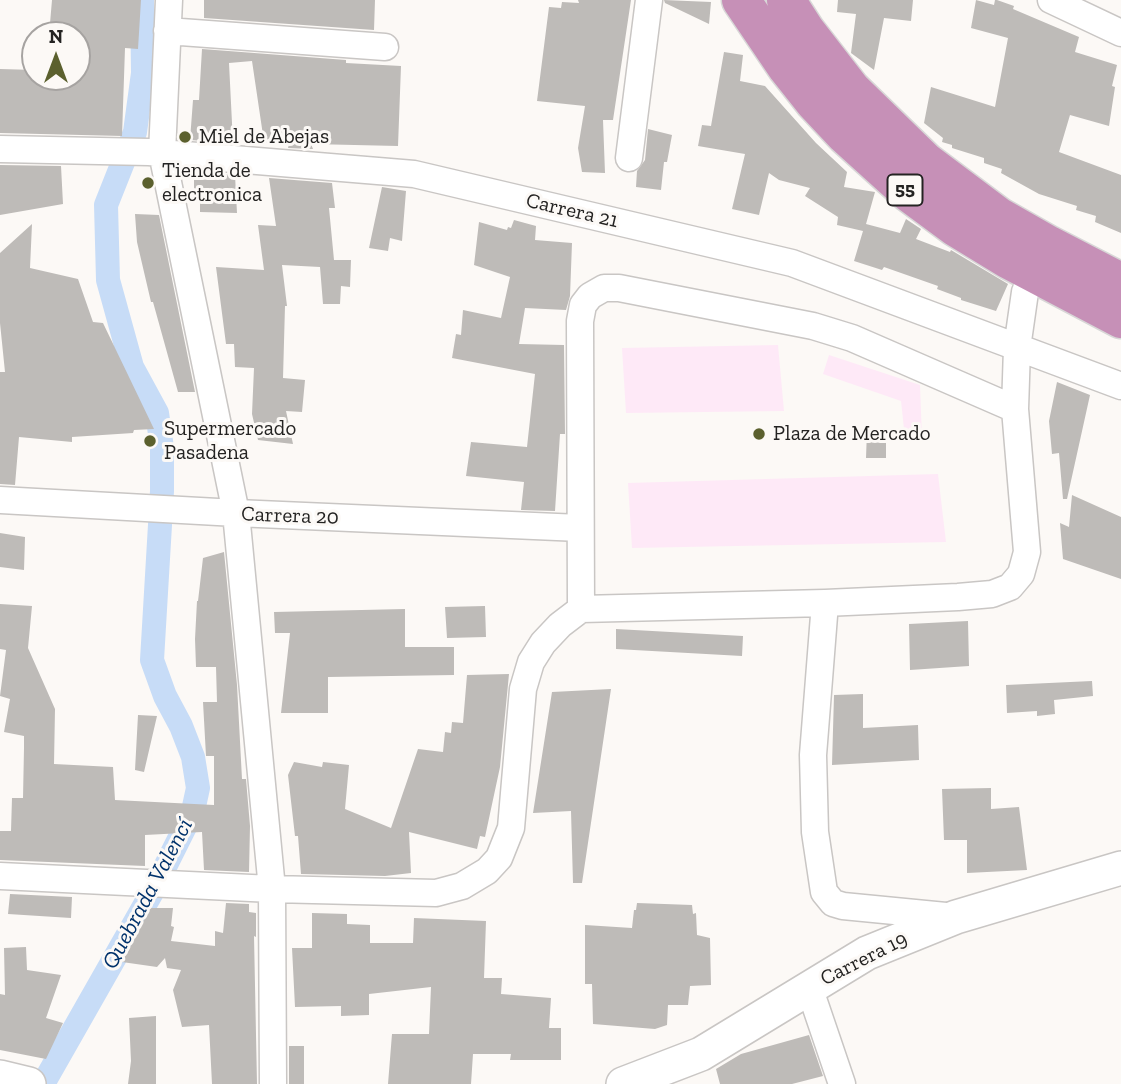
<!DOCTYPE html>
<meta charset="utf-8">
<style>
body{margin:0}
#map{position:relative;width:1121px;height:1084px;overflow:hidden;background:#fcf9f6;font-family:"Zilla Slab",serif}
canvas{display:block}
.north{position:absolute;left:21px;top:21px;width:70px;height:70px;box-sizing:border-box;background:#fcf9f6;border:2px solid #a6a3a1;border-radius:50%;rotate:0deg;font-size:19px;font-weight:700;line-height:28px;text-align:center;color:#242322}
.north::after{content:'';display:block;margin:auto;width:24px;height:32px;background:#5b602e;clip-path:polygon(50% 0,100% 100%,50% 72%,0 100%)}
</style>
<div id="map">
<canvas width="1121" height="1084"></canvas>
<div class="north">N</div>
</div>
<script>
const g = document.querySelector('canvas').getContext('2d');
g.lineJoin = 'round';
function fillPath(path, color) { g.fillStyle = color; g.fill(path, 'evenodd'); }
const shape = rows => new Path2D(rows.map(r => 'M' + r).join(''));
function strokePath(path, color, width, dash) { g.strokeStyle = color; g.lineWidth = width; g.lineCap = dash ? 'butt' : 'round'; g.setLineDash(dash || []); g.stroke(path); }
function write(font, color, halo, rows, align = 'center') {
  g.font = font + ' "Zilla Slab",serif'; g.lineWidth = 6; g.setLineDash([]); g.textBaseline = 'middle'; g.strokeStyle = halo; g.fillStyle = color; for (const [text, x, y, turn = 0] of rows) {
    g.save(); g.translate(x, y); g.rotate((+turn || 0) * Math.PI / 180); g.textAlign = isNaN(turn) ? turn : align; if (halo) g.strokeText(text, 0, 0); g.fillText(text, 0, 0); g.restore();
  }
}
const commercial = shape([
 [778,345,784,411,626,413,622,348],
 [829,355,920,385,922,439,905,438,901,401,823,374],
 [938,474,946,542,632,548,628,483]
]);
const canal = shape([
 [43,1084,155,887,193,811,198,788,193,757,181,726,165,696,152,660,162,491,162,448,157,413,132,367,108,280,106,205,135,132,143,73,142,0]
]);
const building = shape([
 [52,0,141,0,138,49,125,48,122,136,0,133,0,69,35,70,35,77,77,77,77,35,49,35],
 [204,0,375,0,374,30,204,18],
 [578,0,631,0,613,120,603,120,605,173,582,172,578,148,585,106,537,101,549,7,561,8,562,2,579,3],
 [664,0,711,2,709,24,665,3],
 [838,0,913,0,911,21,884,18,874,70,851,53,856,14,837,12],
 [976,0,994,5,995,0,997,0,1014,6,1013,9,1079,37,1075,52,1117,65,1112,86,1115,87,1109,126,1070,115,1059,152,1121,175,1121,233,1095,222,1096,216,1076,210,1077,206,1039,194,1001,173,1002,169,984,163,984,158,952,148,952,145,942,142,943,138,924,123,931,87,995,107,1008,38,971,28],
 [202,49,346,60,346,63,401,66,398,146,311,144,313,149,288,148,289,144,264,142,252,61,229,63,233,143,190,140,193,100,199,100],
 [724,52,743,55,740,81,765,86,816,143,847,172,844,187,875,192,866,224,900,233,906,219,921,229,916,239,950,252,951,250,1008,284,996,311,961,300,961,298,937,289,938,286,884,267,882,270,854,261,863,231,837,225,838,217,805,196,810,188,779,180,769,173,759,215,732,209,745,154,698,146,702,125,711,126],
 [648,129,672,135,667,162,664,162,661,190,636,187,637,171,645,160],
 [0,165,61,166,63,204,0,215],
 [212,173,235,175,237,213,200,212,200,200,194,200,194,176],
 [269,178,332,183,335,208,329,208,334,260,351,260,350,287,341,286,340,304,323,304,320,267,282,265,287,306,285,306,283,378,305,380,302,412,286,411,293,444,258,440,252,414,254,368,235,367,234,344,226,344,216,267,264,270,258,225,276,226],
 [382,187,406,191,402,241,390,238,388,251,369,248],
 [135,214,159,215,195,392,178,392,153,302,151,302,137,242],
 [514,220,536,226,535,240,572,243,570,296,566,310,525,308,519,344,564,345,565,434,560,434,555,511,521,510,524,482,466,476,471,442,527,447,535,374,452,358,456,334,461,335,463,310,501,318,510,277,474,265,479,222,507,230,508,227,511,228],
 [32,224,30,268,78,279,93,322,103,323,154,429,134,430,133,433,72,437,72,442,19,437,15,485,0,484,0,372,5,372,0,323,0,253],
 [1057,382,1090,395,1067,499,1063,499,1059,453,1052,454,1049,421],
 [867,430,886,430,886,458,866,458],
 [1072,495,1121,517,1121,579,1063,559,1060,523,1069,527],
 [0,533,25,537,24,570,0,567],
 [224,552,237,685,242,779,246,779,250,826,249,872,204,870,202,832,145,835,145,866,0,860,0,831,11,831,12,798,23,798,24,748,24,736,4,732,10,699,0,696,6,650,0,649,0,604,32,606,28,648,55,709,54,764,113,767,115,800,214,805,214,756,206,756,203,702,217,702,216,667,196,667,195,639,197,601,198,601,203,558],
 [485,606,486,637,447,638,445,607],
 [405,609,405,647,454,647,454,675,328,677,328,713,281,713,290,633,275,633,274,612],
 [968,621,969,666,910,670,909,624],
 [616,629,743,636,742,656,616,649],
 [509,674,500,767,485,837,480,836,477,849,409,832,411,873,385,876,301,874,298,836,295,836,288,775,294,762,322,767,323,762,349,765,345,809,391,828,418,749,443,752,445,732,451,733,452,722,463,723,467,675],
 [1092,681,1093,696,1054,700,1055,714,1037,716,1037,711,1007,713,1006,685],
 [611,689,582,883,573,883,571,811,533,813,552,692],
 [863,694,863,728,918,725,919,760,832,765,834,695],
 [138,715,157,716,144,772,135,770],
 [991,788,991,809,1019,807,1027,870,967,873,967,840,944,840,942,789],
 [10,894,72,897,71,918,8,914],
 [226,903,249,904,249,912,256,913,256,937,254,936,257,1084,212,1084,209,1025,182,1027,173,990,181,970,167,968,165,958,157,967,122,962,150,908,173,908,171,926,174,927,171,941,215,946,215,931,223,933],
 [637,903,692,905,693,914,696,913,697,935,710,938,711,985,690,986,688,1005,668,1005,667,1025,655,1029,593,1024,592,984,585,984,585,925,632,928,634,910,636,910],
 [312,913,347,914,347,924,370,925,370,943,413,943,414,918,486,921,484,978,502,978,501,994,551,998,549,1028,561,1028,561,1060,510,1060,511,1054,473,1054,471,1084,388,1084,392,1034,429,1034,431,987,369,994,369,1015,341,1016,341,1006,295,1007,292,948,312,948],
 [26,947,27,970,61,975,46,1018,63,1023,46,1059,0,1050,0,994,5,995,4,948],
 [156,1016,156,1084,128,1084,131,1061,129,1018],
 [809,1035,823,1076,792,1084,720,1084,716,1069,741,1054],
 [289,1046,304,1046,304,1084,289,1084]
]);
const minor = shape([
 [169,0,162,153,236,513,272,889,273,1084],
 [1051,0,1121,33],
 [167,31,385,47],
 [0,149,149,152,414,174,792,263,1121,386],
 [629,158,649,0],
 [0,500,236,513,580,528],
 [825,603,813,755,815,832,824,892,833,903,843,906,956,917],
 [581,609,580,321,583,305,590,296,604,288,619,288,813,326,852,338,1015,409],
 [0,876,272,889,436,893,462,886,487,871,499,858,511,828,523,689,531,662,543,643,560,625,581,609,825,603,958,597,992,594,1010,587,1021,574,1027,552,1015,409,1017,348,1025,292,1041,259],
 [809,987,842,1084]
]);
const tertiary = shape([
 [0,1077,29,1084],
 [623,1084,701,1054,867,953,956,917,1121,868]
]);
const trunk = shape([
 [741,0,787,68,814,102,845,135,909,193,955,227,1009,260,1121,319],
 [786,0,806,31,851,89,926,162,998,216,1049,245,1121,282]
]);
const markers = [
 [185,137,7,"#5b602e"],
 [148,183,7,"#5b602e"],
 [759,434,7,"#5b602e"],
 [150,441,7,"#5b602e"]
];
const shields = [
 [905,190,35]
];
const shieldNames = [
 ["55",905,190]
];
const poiNames = [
 ["Miel de Abejas",199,137],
 ["Tienda de",162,171],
 ["electronica",162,195],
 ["Supermercado",164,429],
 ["Pasadena",164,453],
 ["Plaza de Mercado",773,434]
];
const streetNames = [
 ["Carrera 21",572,211,13],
 ["Carrera 20",290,516,2],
 ["Carrera 19",864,959,-27]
];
const waterNames = [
 ["Quebrada Valencí",148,894,-62]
];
fillPath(commercial, '#fee9f7');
strokePath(canal, '#c7dcf7', 24);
fillPath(building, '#bebbb8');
strokePath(minor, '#c9c6c4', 29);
strokePath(tertiary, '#c9c6c4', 36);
strokePath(trunk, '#d8d7d7', 41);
strokePath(minor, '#fff', 26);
strokePath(tertiary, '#fff', 33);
strokePath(trunk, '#c690b7', 38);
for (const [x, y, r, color] of markers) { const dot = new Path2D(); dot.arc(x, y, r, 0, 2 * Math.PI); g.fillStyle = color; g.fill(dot); strokePath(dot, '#fcf9f6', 2.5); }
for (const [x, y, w] of shields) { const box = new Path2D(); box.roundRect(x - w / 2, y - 15.5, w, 31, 5); g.fillStyle = '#fcf9f6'; g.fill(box); strokePath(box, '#242322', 2); }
write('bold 19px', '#242322', null, shieldNames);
write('21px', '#242322', '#fcf9f6', poiNames, 'left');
write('21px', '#242322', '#fcf9f6', streetNames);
write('italic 23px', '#00326b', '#fcf9f6', waterNames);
</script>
